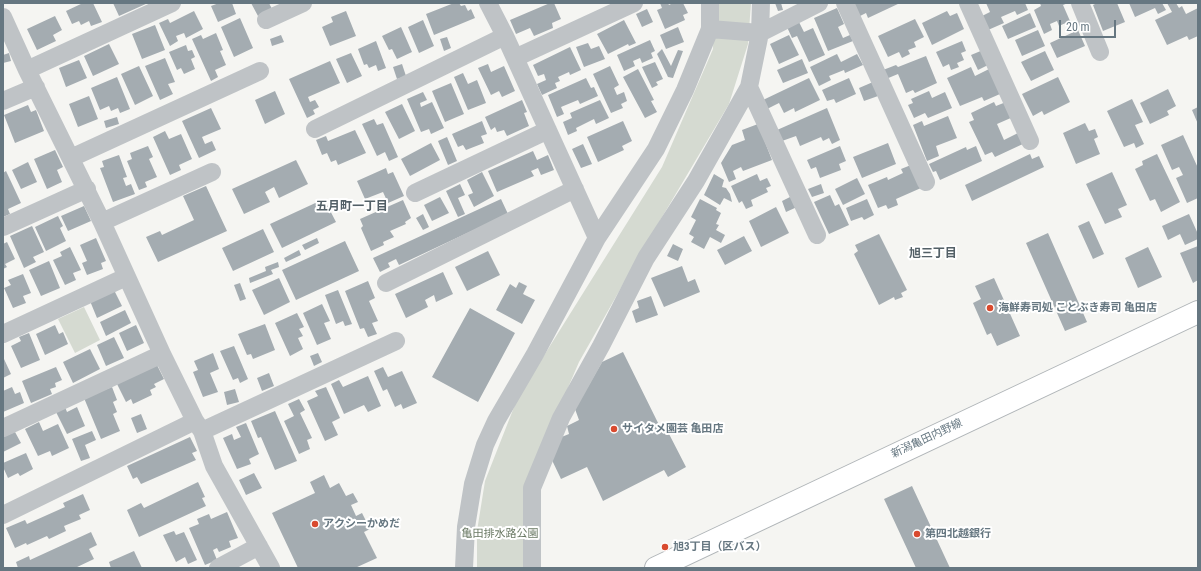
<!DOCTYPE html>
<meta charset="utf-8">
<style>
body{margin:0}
#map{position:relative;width:1201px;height:571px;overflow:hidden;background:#f5f5f2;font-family:"Roboto Condensed",sans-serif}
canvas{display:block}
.frame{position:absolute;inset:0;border:4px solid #667781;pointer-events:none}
.scale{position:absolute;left:1059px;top:20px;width:57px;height:18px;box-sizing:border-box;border:2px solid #667781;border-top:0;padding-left:5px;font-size:12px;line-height:14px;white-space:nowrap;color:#667781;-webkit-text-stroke:3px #fff;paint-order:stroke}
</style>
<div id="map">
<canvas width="1201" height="571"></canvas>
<div class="frame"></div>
<div class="scale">20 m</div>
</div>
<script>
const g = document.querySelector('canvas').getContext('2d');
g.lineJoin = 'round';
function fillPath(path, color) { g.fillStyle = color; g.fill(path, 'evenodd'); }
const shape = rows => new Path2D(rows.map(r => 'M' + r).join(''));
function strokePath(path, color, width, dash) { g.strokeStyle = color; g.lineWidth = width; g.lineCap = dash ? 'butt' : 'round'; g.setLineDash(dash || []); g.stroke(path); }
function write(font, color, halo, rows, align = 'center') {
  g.font = font + ' "Roboto Condensed","Noto Sans JP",sans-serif'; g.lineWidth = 4; g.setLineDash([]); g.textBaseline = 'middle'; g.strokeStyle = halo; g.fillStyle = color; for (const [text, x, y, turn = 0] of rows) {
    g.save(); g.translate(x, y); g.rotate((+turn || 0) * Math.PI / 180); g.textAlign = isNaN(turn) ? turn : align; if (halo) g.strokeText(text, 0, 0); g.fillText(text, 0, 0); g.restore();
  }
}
const green = shape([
 [714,3,751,3,748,44,729,104,639,256,579,362,525,488,523,568,477,568,477,531,485,481,518,397,662,167,713,49],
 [84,307,100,340,75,353,58,319]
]);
const building = shape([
 [83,3,93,3,102,22,91,26,89,21,81,25,79,21,72,24,66,11],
 [113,3,148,3,119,16],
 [219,3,232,3,236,14,218,22,211,6],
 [251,3,269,3,272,9,258,16],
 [454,3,459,3,461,6,465,5,468,11,471,9,475,18,434,35,426,14],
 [550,3,554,3,561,19,552,23,553,28,534,36,530,28,516,34,510,20],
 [660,3,668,3,669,5,673,3,683,3,688,13,683,15,685,20,665,29,657,10,662,8],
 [775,3,781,3,783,10,778,11],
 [854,3,900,3,868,18,866,13,860,16],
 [986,3,1025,3,1028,10,1017,15,1015,11,1001,17,1004,23,988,30,982,16,990,12],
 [1040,3,1068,3,1063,5,1070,21,1059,26,1057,21,1050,24,1052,30,1044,34,1034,10,1041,6],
 [1097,3,1117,3,1125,22,1103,31,1093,5],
 [1129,3,1162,3,1166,10,1158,14,1155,8,1135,17],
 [1167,3,1176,3,1179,8,1182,6,1186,14,1198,8,1198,36,1189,40,1187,36,1167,45,1155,20,1172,12],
 [837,8,844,24,838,27,843,38,850,35,853,41,828,51,814,18],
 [647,9,653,22,642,27,636,14],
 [194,11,203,29,186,38,184,33,176,36,178,41,170,46,159,23,168,19,170,23],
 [346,11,356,36,330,46,322,27,333,22,331,17],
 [947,11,950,16,957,13,964,29,932,45,922,23],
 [1030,13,1036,27,1008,39,1002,26],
 [55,16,62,30,53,35,56,41,37,50,27,29],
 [240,18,253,48,234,57,221,27],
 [915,19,924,37,914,42,916,47,908,50,910,54,902,58,899,52,888,57,878,36],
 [423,20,434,46,419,53,408,27],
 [624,20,636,43,629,46,628,44,608,54,597,34],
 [799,22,804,32,813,28,825,55,809,62,797,36,792,38,787,27],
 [155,25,165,50,142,59,132,34],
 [401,27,412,52,397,59,392,49,389,50,382,36],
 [678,27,684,42,666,49,660,35],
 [1038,30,1045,46,1022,56,1015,40],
 [1078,30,1085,46,1057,58,1050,43],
 [216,33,223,50,220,51,226,65,215,70,218,77,211,81,192,39,201,35,203,39],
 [281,35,284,42,272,46,270,39],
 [789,35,799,55,779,64,770,44],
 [447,37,451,48,444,51,440,39],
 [650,40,655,51,651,53,653,58,642,63,640,58,633,61,635,66,624,71,617,55],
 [376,41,386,68,378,71,376,65,369,68,367,64,364,65,358,49],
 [962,41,966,51,961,53,964,60,957,63,959,67,951,70,949,64,943,67,936,52],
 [588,43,591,49,599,46,605,59,584,67,576,47],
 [109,44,119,64,93,76,84,56],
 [186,45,188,51,192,50,195,57,191,59,195,69,184,74,181,68,177,70,169,52],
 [570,47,581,70,570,75,569,72,558,77,560,81,555,83,557,88,542,95,537,84,546,80,544,74,538,76,533,65],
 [662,49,671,66,678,50,683,51,673,78,668,77,657,54],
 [983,50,990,64,978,70,971,55],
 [1045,51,1054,70,1031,81,1021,62],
 [9,53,11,61,3,63,3,55],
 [351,53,362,76,347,83,336,59],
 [837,54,841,62,857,54,863,65,845,73,844,70,829,76,831,80,819,86,810,67],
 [926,56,937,83,915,93,913,90,906,93,898,74,886,79,883,70,896,65,898,67],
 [165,58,175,82,168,84,173,94,160,100,145,66],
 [802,59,808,73,783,83,777,70],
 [79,60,87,78,66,87,59,68],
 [330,61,340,83,308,97,310,102,315,100,319,107,313,110,315,114,307,118,289,79],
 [655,62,663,79,656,82,658,85,652,88,642,67],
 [402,64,406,76,397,79,393,67],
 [488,64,491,72,504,66,515,91,502,97,499,91,491,95,478,68],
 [139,66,153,96,135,105,121,74],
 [610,66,619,85,614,88,617,95,624,92,627,101,621,104,623,108,611,113,593,74],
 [971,67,975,76,989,69,1000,94,984,101,982,97,960,106,947,78],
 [638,69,654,100,651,101,657,112,645,118,623,77],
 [463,73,468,84,477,80,486,103,468,110,454,77],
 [117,77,130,109,120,113,118,108,111,111,109,106,100,110,91,88],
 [1058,77,1070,102,1044,115,1042,111,1033,116,1022,94],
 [586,78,591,88,594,87,598,96,580,104,578,100,561,107,564,114,557,117,548,95],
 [809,78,820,100,795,112,794,108,784,113,779,103,767,109,763,100],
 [849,78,856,94,836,103,834,99,827,101,822,90],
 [873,82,878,96,864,101,859,88],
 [451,83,464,114,445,122,432,91],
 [1168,89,1176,106,1167,111,1169,115,1150,124,1140,103],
 [275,91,285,114,265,124,255,100],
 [929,91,932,98,945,92,952,108,928,118,925,113,914,118,908,105,913,103,911,99],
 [423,92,427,100,420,103,421,107,432,102,444,128,431,134,429,129,421,132,407,99],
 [89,96,98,119,78,127,69,104],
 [1132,99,1143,122,1135,125,1144,144,1136,148,1134,143,1124,147,1107,111],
 [522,100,527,112,524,113,529,126,507,136,504,130,497,132,495,127,491,130,485,117],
 [600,100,609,118,596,124,594,119,576,128,577,131,568,135,563,122,572,118,570,113],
 [994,102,996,106,1006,102,1013,117,997,124,1004,140,1020,132,1025,143,995,157,992,152,985,155,969,122,974,120,971,113],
 [402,104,415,131,399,139,385,112],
 [28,105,31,112,36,110,44,131,15,143,4,115],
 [1198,107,1198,124,1192,110],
 [211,108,221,129,202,137,205,144,212,141,216,150,199,158,182,121],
 [827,108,840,140,832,144,829,138,823,141,821,137,800,146,796,136,782,141,777,130],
 [948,116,957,138,936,146,939,156,927,161,913,125,922,121,924,126],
 [117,117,119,124,106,128,104,121],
 [374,119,377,125,383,123,398,157,389,161,385,152,377,156,362,124],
 [482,121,487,134,481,136,484,143,466,150,463,145,458,147,452,134],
 [623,121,632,141,622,146,624,150,598,162,587,137],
 [1085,123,1089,131,1095,129,1098,137,1094,139,1100,154,1076,164,1063,133],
 [758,124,772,160,743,171,741,167,733,171,736,179,729,182,721,163,732,145,745,140,742,130],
 [355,130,366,153,338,165,336,160,331,162,327,153,322,155,316,140,326,136,328,141],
 [165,131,169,139,181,134,192,159,179,165,181,170,170,175,153,137],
 [1183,135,1198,168,1198,198,1187,203,1176,178,1183,175,1179,167,1172,170,1161,145],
 [447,137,457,161,448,165,438,141],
 [431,143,440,160,410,176,401,159],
 [888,143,896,164,862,178,853,157],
 [583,144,592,164,581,168,572,149],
 [148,146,153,157,149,159,157,177,145,182,147,187,139,190,127,161,132,159,130,153],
 [840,146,846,161,839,164,841,170,820,178,816,167,811,169,807,160],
 [976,146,982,161,940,180,936,171,933,172,929,164,966,147,967,150],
 [55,150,63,167,57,170,62,182,47,189,34,159],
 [533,151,537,160,548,155,554,170,541,175,538,168,531,171,534,176,497,192,488,171],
 [1030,154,1032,159,1039,156,1044,167,972,201,965,185],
 [1157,154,1180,202,1161,212,1155,199,1150,201,1135,169,1143,165,1142,161],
 [119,155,127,177,123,178,126,186,131,184,135,194,113,202,100,168,104,167,102,161],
 [296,160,308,184,279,198,274,187,265,192,270,202,244,214,232,189],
 [28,162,37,182,21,189,12,170],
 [911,165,921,188,896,199,898,205,888,209,886,205,878,208,868,185,887,177,888,180,903,173,901,169],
 [386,168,388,174,393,172,404,196,388,203,383,192,365,199,357,181],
 [6,171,21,203,8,209,10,214,3,217,3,173],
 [482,172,494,196,474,207,468,195,473,193,467,180],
 [1112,172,1127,205,1118,209,1122,217,1105,224,1086,184],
 [714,174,724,180,722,187,726,188,730,194,732,202,724,198,720,205,704,195],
 [757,174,760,181,767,178,771,186,766,188,768,192,751,200,753,206,746,209,742,201,739,203,731,186],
 [857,178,865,194,843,205,835,189],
 [460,184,465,195,458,198,465,214,458,217,446,191],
 [821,184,824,193,812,197,808,189],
 [206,186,227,231,158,262,146,237,160,231,162,235,194,220,183,196],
 [830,195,835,206,839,204,849,225,829,234,814,202],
 [792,196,797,207,786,212,782,201],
 [440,197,449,213,432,221,424,205],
 [324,199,336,222,282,248,270,224],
 [501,199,508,214,399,265,396,259,388,263,390,267,380,272,373,258],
 [700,199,717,208,716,210,721,213,716,224,719,225,716,230,725,235,721,243,710,237,704,249,691,242,694,237,689,234,696,220,691,217],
 [867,199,874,215,864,220,862,217,851,221,846,208],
 [403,200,411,218,405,222,406,224,390,231,394,237,383,242,384,245,371,251,361,228,363,226,360,219],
 [84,206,91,221,68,231,61,216],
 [776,207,789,233,761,247,749,221],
 [423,214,429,227,423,230,416,218],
 [1189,214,1198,234,1198,239,1185,245,1180,234,1168,240,1162,226],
 [58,216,63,226,60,228,66,241,46,251,35,227],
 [1089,221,1104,254,1093,259,1078,226],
 [32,226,44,252,33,257,36,262,24,268,10,236],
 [263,229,274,252,233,271,222,248],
 [1048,233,1087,322,1065,331,1026,243],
 [879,234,907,290,901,293,903,297,895,300,894,297,879,305,854,254,858,251,855,245],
 [744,236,752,251,725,265,717,250],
 [96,238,106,261,101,263,103,269,87,275,82,263,87,261,80,245],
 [317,238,319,243,305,250,302,245],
 [345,241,359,271,296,300,282,270],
 [7,242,15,259,5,264,7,267,3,269,3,244],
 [673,244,683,249,678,261,667,256],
 [1198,246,1198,280,1193,283,1180,253],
 [70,247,81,270,73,273,76,280,65,285,53,260,62,256,60,252],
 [1148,247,1162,277,1138,288,1125,258],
 [299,250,301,255,286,262,284,258],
 [488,251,500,275,467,291,455,267],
 [49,261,60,288,41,296,29,270],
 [278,262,279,267,271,270,273,274,250,283,249,278,266,271,265,267],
 [682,266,688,282,695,279,700,292,664,307,651,278],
 [443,272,453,294,436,302,434,295,425,300,428,307,406,318,395,294],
 [23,274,31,293,23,296,26,303,13,308,4,288,11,285,8,280],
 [279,278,290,302,264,315,252,290],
 [994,278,1020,336,997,346,991,333,987,335,973,303,981,299,975,286],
 [368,281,375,298,369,301,378,321,372,323,377,334,368,337,364,328,360,329,345,291],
 [519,282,527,286,523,294,535,300,522,324,496,310,510,284,516,288],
 [240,283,246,299,240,301,234,285],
 [114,290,122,306,97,318,90,301],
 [338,290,352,324,345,326,343,321,336,324,325,295],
 [651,296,658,315,636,323,632,311,639,308,637,301],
 [322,304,330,321,324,323,331,339,317,345,303,313],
 [470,308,515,333,478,402,432,377],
 [125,310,131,323,106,336,100,322],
 [297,313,304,327,299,329,303,336,298,338,303,349,290,356,275,323],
 [265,324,275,350,253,359,251,354,247,355,238,334],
 [55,325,59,334,63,332,68,344,45,355,36,334],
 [136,325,144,343,127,351,119,333],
 [29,333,40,360,21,368,11,346,21,341,19,337],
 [114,337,124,358,106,366,97,345],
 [234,346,248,379,240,383,238,378,233,380,220,351],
 [90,349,100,369,73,383,63,362],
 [623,352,663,433,668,432,686,467,668,477,664,470,603,501,587,467,561,479,550,456,559,438,569,434,567,426,579,420,575,409,602,362],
 [213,353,219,369,210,373,218,392,203,397,193,372,198,370,194,361],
 [318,353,322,362,314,366,310,356],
 [4,359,11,374,3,378,3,360],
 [157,365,164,379,154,384,156,387,150,390,152,395,133,404,131,399,126,402,117,384],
 [56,367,62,380,55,383,56,387,50,389,52,394,31,403,22,381],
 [383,367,388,377,402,371,417,403,403,409,401,404,395,407,387,389,383,391,374,371],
 [269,373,274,386,262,391,257,378],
 [368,376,381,406,368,412,364,405,344,414,331,384,339,380,343,387],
 [12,387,15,394,20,392,24,403,3,412,3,391],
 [112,387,117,400,113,402,117,412,113,414,120,431,101,439,84,398],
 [326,387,340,418,332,422,338,435,325,441,307,401,318,396,315,391],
 [235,389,239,402,227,405,224,392],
 [299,399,305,410,300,413,312,438,307,440,310,449,299,454,284,421,294,416,288,404],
 [65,407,67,412,77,407,85,426,67,434,56,412],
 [275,411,297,461,275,470,261,437,258,438,251,421],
 [141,414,147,429,137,433,131,418],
 [39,422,43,431,58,424,69,448,52,456,50,451,38,456,25,429],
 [246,423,259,454,249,459,251,464,237,469,223,438,232,434,234,440,241,437,236,427],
 [92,431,96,440,85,445,90,458,81,461,72,439],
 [15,432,21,443,3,452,3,437],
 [190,437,197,451,192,453,196,460,141,484,137,477,133,479,127,466],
 [26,453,33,469,20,476,18,473,8,478,3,467,3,463],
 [254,473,262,488,246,495,239,480],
 [324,475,330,488,339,483,346,496,353,493,358,502,351,505,356,516,362,513,370,529,364,532,377,558,355,568,298,568,272,513,315,493,310,482],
 [198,482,205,497,202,498,206,506,139,537,127,510,141,503,144,508],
 [912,486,950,568,916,568,884,499],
 [83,494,90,510,79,515,81,519,64,526,66,531,49,539,47,536,27,545,26,543,15,548,6,528,25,520,27,524,65,507,63,503],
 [227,512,238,538,229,541,231,547,219,552,217,548,213,550,217,560,205,565,189,528,199,524,197,519,209,514,211,519],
 [174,531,176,535,184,532,197,560,188,564,185,557,176,562,163,535],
 [91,532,97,545,89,549,94,559,75,568,18,568,16,562,29,556,30,560],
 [134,551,142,568,111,568,109,562]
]);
const street = shape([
 [488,3,505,36,597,238],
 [845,3,926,182],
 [968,3,1030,141],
 [1080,3,1100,52],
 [3,17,27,70,102,222,162,354,195,421,202,431,214,466,271,568],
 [266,20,303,3],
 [710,29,760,33,819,3],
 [515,58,634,3],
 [27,70,172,3],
 [749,87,817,235],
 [3,101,36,87],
 [315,129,505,36],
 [71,158,260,71],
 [415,193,548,130],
 [102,222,212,172],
 [3,227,87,189],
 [386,283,575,189],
 [3,334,126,277],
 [3,428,162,354],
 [202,431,396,341],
 [3,515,195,421],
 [218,568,259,546],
 [464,568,466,527,473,484,485,445,496,421,535,354,597,238,656,149,685,90,710,29,710,3],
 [532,568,532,488,561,418,601,346,646,258,696,181,749,87,760,33,761,3]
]);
const primary = shape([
 [656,568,1198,312]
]);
const markers = [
 [990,308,4,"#d94a2f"],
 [614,429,4,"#d94a2f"],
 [315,524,4,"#d94a2f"],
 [917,534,4,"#d94a2f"],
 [665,547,4,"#d94a2f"]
];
const poiNames = [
 ["海鮮寿司処 ことぶき寿司 亀田店",998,308],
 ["サイタメ園芸 亀田店",622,429],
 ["アクシーかめだ",323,524],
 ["第四北越銀行",925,534],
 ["旭3丁目（区バス）",673,547]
];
const streetNames = [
 ["新潟亀田内野線",927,439,-25]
];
const parkNames = [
 ["亀田排水路公園",500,534]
];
const neighbourhoodNames = [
 ["五月町一丁目",352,207],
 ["旭三丁目",933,254]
];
fillPath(green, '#d5dad1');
fillPath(building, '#a4acb1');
strokePath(primary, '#b0b5b8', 24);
strokePath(street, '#bfc3c6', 18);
strokePath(primary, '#fff', 22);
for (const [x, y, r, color] of markers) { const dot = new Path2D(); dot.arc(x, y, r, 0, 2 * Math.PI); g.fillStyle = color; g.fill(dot); strokePath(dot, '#fff', 1.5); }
write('bold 11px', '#667781', '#fff', poiNames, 'left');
write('11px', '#667781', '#fff', streetNames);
write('11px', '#6a7964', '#fff', parkNames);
write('bold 12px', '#536067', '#fff', neighbourhoodNames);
</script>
